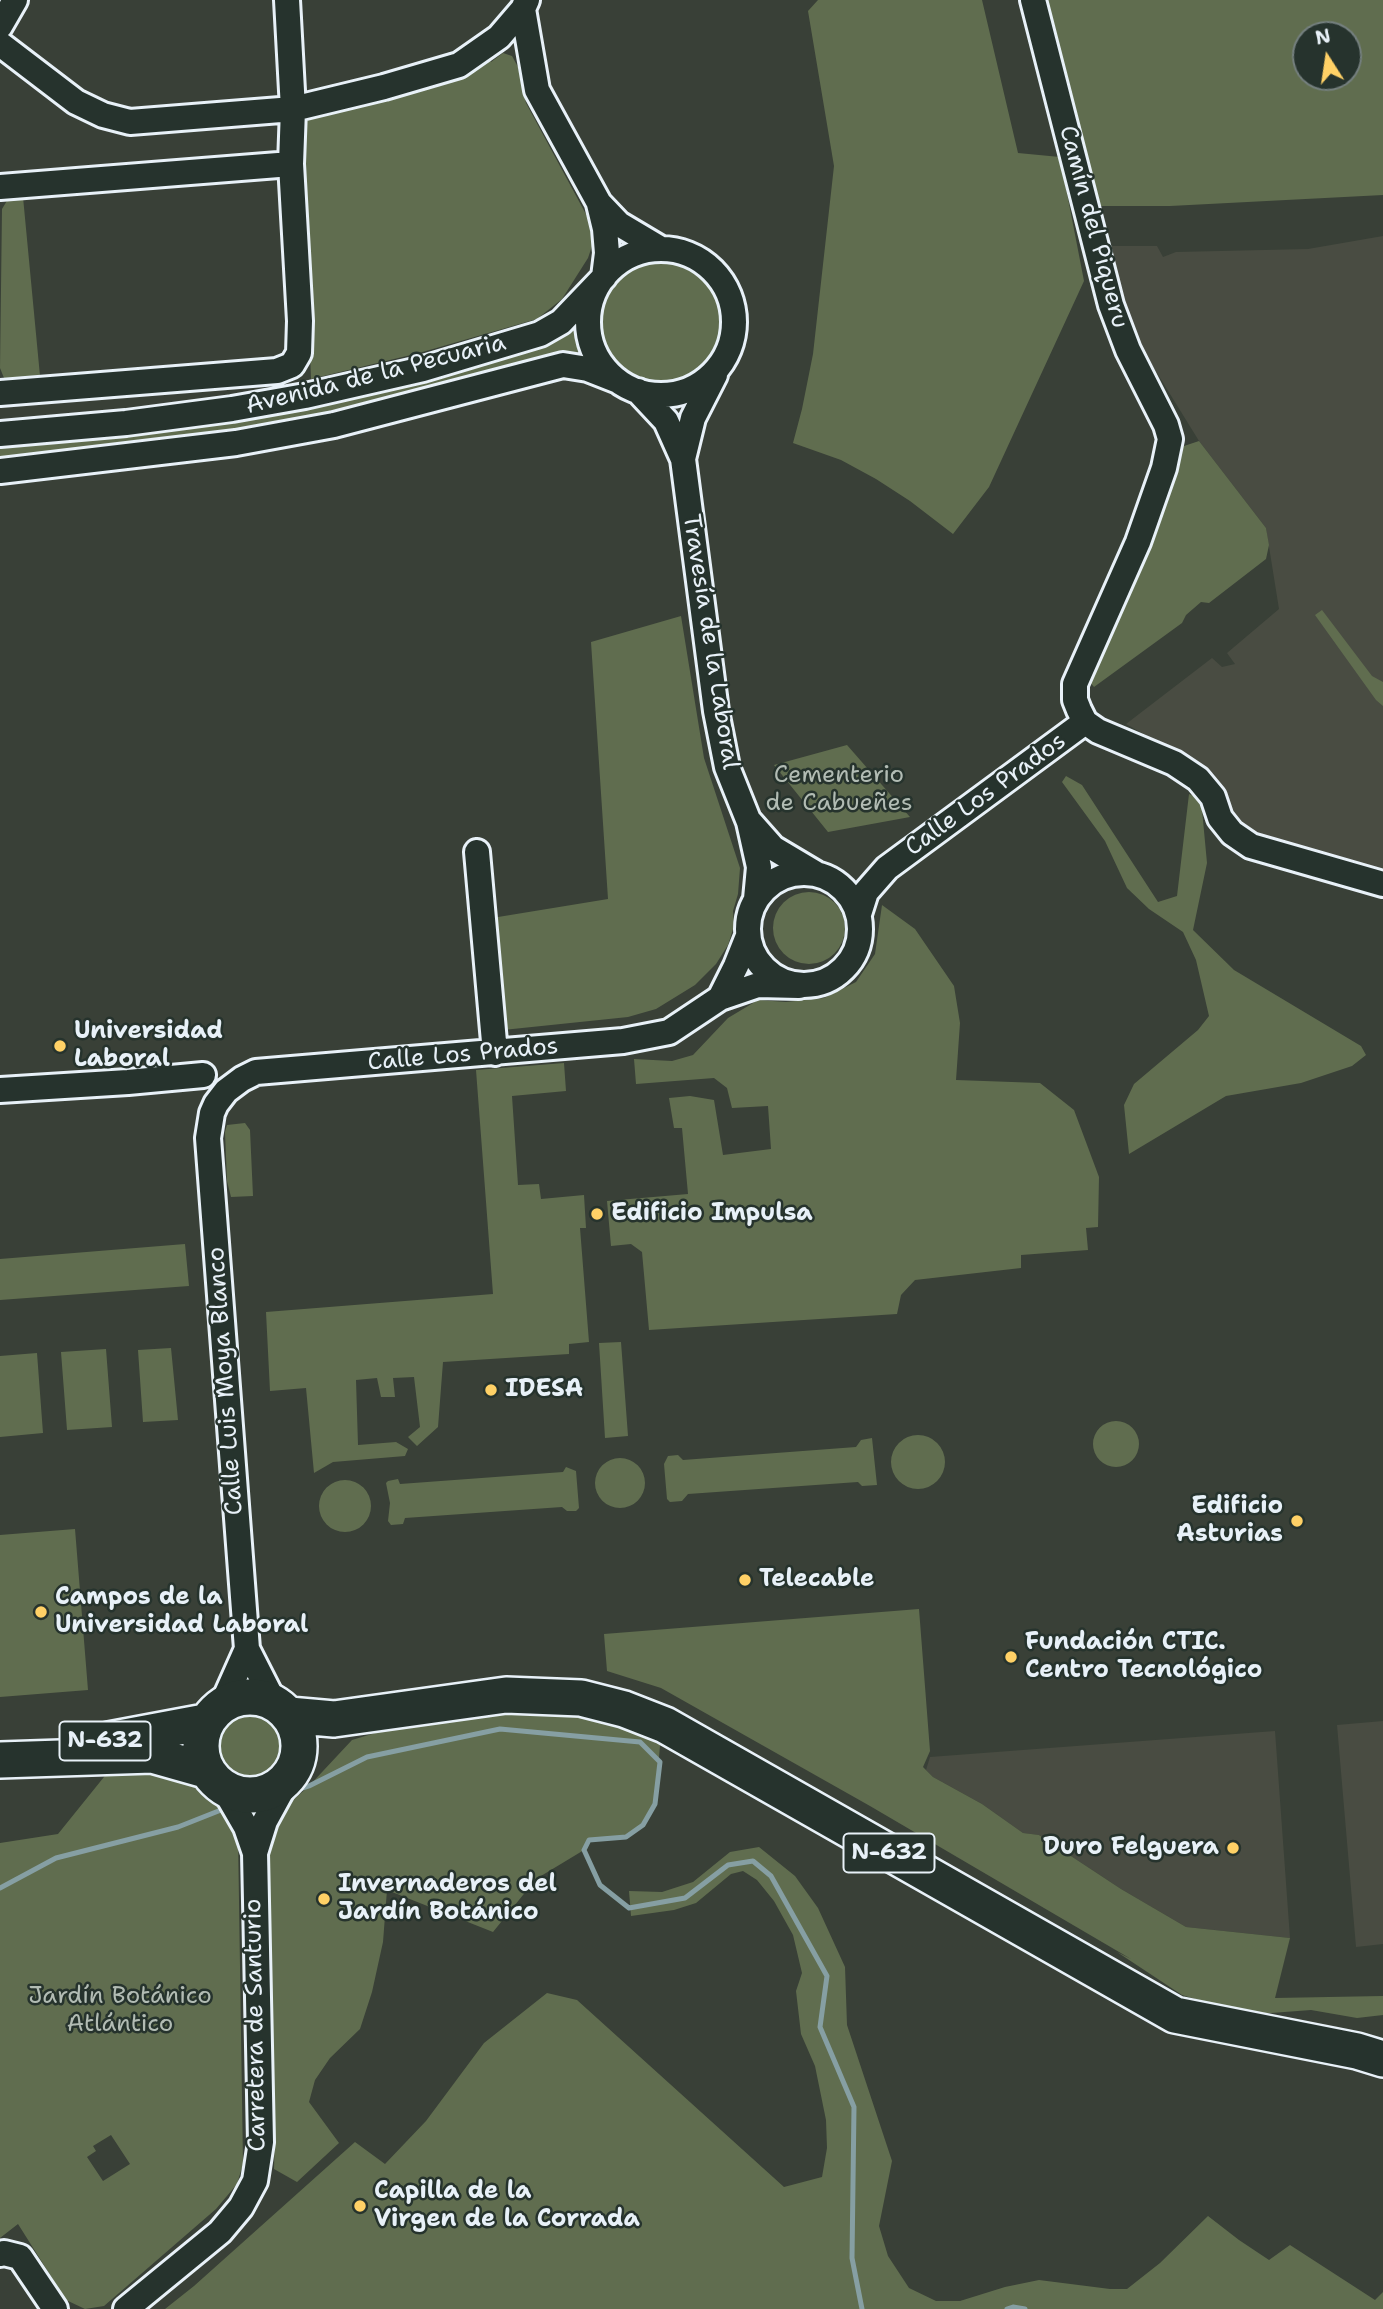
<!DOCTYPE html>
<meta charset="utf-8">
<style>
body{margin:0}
#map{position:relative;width:1383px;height:2309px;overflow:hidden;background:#394037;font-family:"Shantell Sans",sans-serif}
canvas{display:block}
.north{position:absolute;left:1292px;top:21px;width:70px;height:70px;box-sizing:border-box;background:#26332d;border:2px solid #747f7e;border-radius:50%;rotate:348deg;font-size:19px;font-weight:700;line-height:28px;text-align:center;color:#e8f1f8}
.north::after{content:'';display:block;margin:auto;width:24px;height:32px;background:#ffd166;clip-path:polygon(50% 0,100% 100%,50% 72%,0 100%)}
</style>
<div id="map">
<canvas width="1383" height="2309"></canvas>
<div class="north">N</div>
</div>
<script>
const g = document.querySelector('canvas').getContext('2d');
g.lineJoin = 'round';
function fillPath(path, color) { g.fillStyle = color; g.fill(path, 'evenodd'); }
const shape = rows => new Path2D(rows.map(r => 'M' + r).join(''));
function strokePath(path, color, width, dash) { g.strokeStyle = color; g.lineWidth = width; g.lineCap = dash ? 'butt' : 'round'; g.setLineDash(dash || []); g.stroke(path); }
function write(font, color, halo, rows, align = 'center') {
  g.font = font + ' "Shantell Sans",sans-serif'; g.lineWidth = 5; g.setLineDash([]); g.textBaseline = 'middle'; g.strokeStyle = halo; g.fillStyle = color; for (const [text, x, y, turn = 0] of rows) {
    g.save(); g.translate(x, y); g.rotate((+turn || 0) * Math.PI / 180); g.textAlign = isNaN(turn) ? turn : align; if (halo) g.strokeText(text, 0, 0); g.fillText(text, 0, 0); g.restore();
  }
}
const built = shape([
 [1383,236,1383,878,1255,840,1223,808,1214,774,1126,724,1212,658,1222,667,1235,664,1227,653,1279,609,1266,528,1199,441,1141,347,1123,303,1107,246,1157,246,1163,257,1176,252,1308,249],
 [1383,1721,1383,1944,1356,1947,1337,1725],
 [1275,1731,1290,1938,1186,1927,1121,1889,1039,1835,1023,1833,982,1804,933,1777,926,1770,930,1757]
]);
const green = shape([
 [818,0,982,0,1018,153,1060,157,1084,281,989,487,953,534,910,501,876,479,841,460,793,443,802,409,813,354,834,166,808,11],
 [1045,0,1383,0,1383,195,1170,206,1093,206],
 [1306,35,1348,35,1348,77,1306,77],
 [503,53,512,56,518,67,526,103,588,218,595,237,588,258,562,299,537,319,419,353,311,379,301,115,488,56,491,62],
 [23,197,40,376,35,383,15,382,4,378,0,368,2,209,8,199],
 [661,249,688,254,699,259,715,272,729,293,733,310,735,327,732,341,721,364,696,388,661,394,638,391,588,369,334,425,0,471,0,434,126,423,540,334,614,266,634,253],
 [1199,441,1266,528,1269,545,1266,559,1209,603,1201,602,1186,615,1182,623,1094,687,1088,680,1178,448],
 [1322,610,1372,676,1383,682,1383,706,1376,700,1315,615],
 [681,616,704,758,740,868,738,894,733,911,734,926,728,945,716,964,695,985,656,1009,628,1017,503,1030,492,918,608,899,591,642],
 [847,745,910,817,828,832,774,765],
 [1066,776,1082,785,1158,902,1177,896,1189,794,1201,799,1207,863,1193,930,1234,970,1361,1046,1366,1055,1352,1066,1301,1083,1226,1096,1129,1154,1124,1105,1134,1084,1198,1030,1209,1016,1196,960,1183,932,1149,909,1127,888,1105,841,1062,782],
 '773 928a36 36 0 1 1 72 0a36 36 0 1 1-72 0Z',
 [882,905,915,929,954,986,960,1023,956,1080,1040,1083,1074,1110,1099,1177,1098,1227,1086,1228,1088,1250,1021,1255,1021,1268,915,1280,901,1295,897,1314,649,1330,642,1252,631,1244,611,1246,607,1201,688,1194,682,1128,674,1128,669,1098,690,1096,714,1100,723,1155,771,1149,768,1106,732,1108,727,1088,714,1078,636,1084,634,1059,672,1061,693,1055,728,1018,758,1000,786,1002,824,998,856,982,875,954],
 [564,1063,566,1091,512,1096,518,1185,539,1184,541,1199,584,1195,586,1228,580,1228,589,1342,569,1344,569,1354,443,1362,438,1427,417,1446,408,1437,420,1427,414,1377,393,1378,395,1397,381,1397,377,1378,356,1380,358,1445,396,1442,408,1449,405,1456,333,1462,314,1473,306,1388,270,1391,266,1312,493,1294,476,1070],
 [245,1123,250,1130,253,1196,231,1197,227,1181,225,1132,227,1125],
 [185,1244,189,1286,0,1300,0,1259],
 [621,1342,628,1436,605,1438,599,1343],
 [171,1348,178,1420,143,1422,138,1350],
 [106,1349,112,1427,67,1430,61,1352],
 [37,1353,43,1433,0,1437,0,1356],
 '1093 1444a23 23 0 1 1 46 0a23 23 0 1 1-46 0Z',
 '891 1462a27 27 0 1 1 54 0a27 27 0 1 1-54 0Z',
 [872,1438,877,1485,862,1486,858,1482,688,1494,682,1501,670,1502,667,1499,664,1464,668,1456,678,1455,683,1460,856,1447,861,1440],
 '595 1483a25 25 0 1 1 50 0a25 25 0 1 1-50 0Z',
 [566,1467,576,1471,579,1508,576,1511,567,1511,562,1507,405,1518,403,1524,391,1525,388,1521,390,1503,386,1483,388,1481,398,1479,400,1484,563,1472],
 '319 1506a26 26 0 1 1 52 0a26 26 0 1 1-52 0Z',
 [75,1529,88,1690,0,1697,0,1535],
 [919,1609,930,1751,923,1767,933,1777,982,1804,1023,1833,1039,1835,1121,1889,1186,1927,1290,1938,1275,1998,1383,1996,1383,2015,1357,2018,1311,2010,1258,2014,1228,2009,1182,1995,1117,1952,1131,1959,870,1806,661,1688,607,1671,604,1634],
 [247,1696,261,1698,297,1730,300,1747,297,1764,288,1779,274,1790,256,1796,239,1795,205,1770,201,1745,205,1722,233,1699],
 [475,1711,562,1711,661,1734,655,1804,643,1825,626,1837,589,1840,584,1850,536,1879,493,1932,387,1890,383,1942,372,1992,360,2029,330,2058,315,2080,309,2102,339,2143,297,2182,274,2169,275,2132,271,2062,267,1870,272,1835,284,1808,309,1786,352,1740,405,1724],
 [130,1769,179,1776,201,1789,221,1810,238,1835,243,2164,237,2184,216,2209,104,2306,85,2309,66,2300,18,2224,0,2238,0,1843,58,1834,108,1772],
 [111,2135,130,2164,103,2181,87,2157,96,2151,93,2146],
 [759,1847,795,1876,818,1908,845,1967,847,2025,892,2161,879,2226,888,2256,909,2288,936,2301,960,2301,1005,2287,1039,2280,1110,2289,1127,2289,1160,2263,1208,2216,1239,2240,1269,2260,1290,2245,1375,2300,1383,2292,1383,2309,165,2309,194,2286,355,2142,385,2164,426,2121,484,2043,547,1993,577,2000,784,2187,822,2177,827,2148,826,2120,815,2066,801,2034,796,1991,802,1973,793,1935,774,1901,757,1880,743,1871,731,1874,696,1903,674,1910,631,1916,629,1891,662,1892,693,1882,730,1852]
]);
const stream = shape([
 [291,1792,309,1786,367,1757,500,1729,640,1742,660,1762,655,1804,643,1825,626,1837,589,1840,584,1850,600,1885,629,1908,685,1898,728,1865,753,1861,771,1876,827,1976,820,2027,854,2107,852,2258,862,2309],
 [0,1888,56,1858,178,1827,221,1810],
 [1007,2309,1013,2307,1025,2309]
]);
const minor = shape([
 [1033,0,1111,305,1128,350,1166,425,1170,439,1164,468,1138,542,1075,684,1075,700,1079,710,1085,722,1098,731,1174,763,1198,779,1213,797,1220,818,1232,833,1251,846,1383,884],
 [523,9,537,90,599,203,619,224,661,249],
 [0,26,15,0],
 [0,44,76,102,103,115,130,122,293,109,384,87,459,65,499,37,523,9,527,0],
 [0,187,291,164],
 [599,204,605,229,607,253,604,277],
 '588 322a73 73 0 1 1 146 0a73 73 0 1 1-146 0Z',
 [638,391,666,421,683,459,716,711,727,767,749,822,759,867,756,899],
 [0,393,277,371,292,365,299,353,300,321,291,164,293,109,287,0],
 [0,434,126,423,232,409,305,396,423,369,540,334,561,322,604,277],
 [683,459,693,418,715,375],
 [0,471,236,443,334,425,563,365,588,369,616,380],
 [750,822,773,848,815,873],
 [477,852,495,1053],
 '748 929a56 56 0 1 1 112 0a56 56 0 1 1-112 0Z',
 [859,914,866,892,887,868,1085,722],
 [720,998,736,966,748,936],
 [0,1090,128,1082,203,1075],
 [275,1704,247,1649,208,1138,212,1113,216,1104,226,1091,242,1079,256,1072,623,1041,669,1032,720,998,758,985,799,986],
 [222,1705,247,1649],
 [224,1789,246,1827,255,1853],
 [0,2254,4,2253,20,2257,55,2309],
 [126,2309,220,2232,241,2207,255,2181,261,2142,255,1853,265,1821,288,1779]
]);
const highway = shape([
 '201 1746a49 49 0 1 1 98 0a49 49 0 1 1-98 0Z',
 [289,1715,334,1719,506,1695,581,1698,624,1709,665,1725,1175,2015,1357,2051,1383,2059],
 [109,1740,205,1722],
 [0,1760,152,1755,205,1770]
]);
const markers = [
 [60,1046,7,"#ffd166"],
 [597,1214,7,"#ffd166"],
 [491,1390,7,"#ffd166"],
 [1297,1521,7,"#ffd166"],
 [745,1580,7,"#ffd166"],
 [41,1612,7,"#ffd166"],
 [1011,1657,7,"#ffd166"],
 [1233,1848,7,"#ffd166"],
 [324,1899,7,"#ffd166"],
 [360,2206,7,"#ffd166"]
];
const shields = [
 [105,1741,91],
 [889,1853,91]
];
const shieldNames = [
 ["N-632",105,1741],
 ["N-632",889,1853]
];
const streetNames = [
 ["Camín del Piqueru",1093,227,75],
 ["Avenida de la Pecuaria",376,375,-14],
 ["Travesía de la Laboral",710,642,81],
 ["Calle Los Prados",986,795,-36],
 ["Calle Los Prados",463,1055,-5],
 ["Calle Luis Moya Blanco",226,1381,-94],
 ["Carretera de Santurio",256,2025,-91]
];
const parkNames = [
 ["Cementerio",839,776],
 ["de Cabueñes",839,804],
 ["Jardín Botánico",120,1997],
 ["Atlántico",120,2025]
];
const poiNames = [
 ["Universidad",74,1032],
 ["Laboral",74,1060],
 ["Edificio Impulsa",611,1214],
 ["IDESA",505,1390],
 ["Edificio",1283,1507,"right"],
 ["Asturias",1283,1535,"right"],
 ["Telecable",759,1580],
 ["Campos de la",55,1598],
 ["Universidad Laboral",55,1626],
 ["Fundación CTIC.",1025,1643],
 ["Centro Tecnológico",1025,1671],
 ["Duro Felguera",1219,1848,"right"],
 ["Invernaderos del",338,1885],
 ["Jardín Botánico",338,1913],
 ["Capilla de la",374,2192],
 ["Virgen de la Corrada",374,2220]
];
fillPath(built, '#494c42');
fillPath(green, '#606d4f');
strokePath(stream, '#869fa3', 5);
strokePath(minor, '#e8f1f8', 30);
strokePath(highway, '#e8f1f8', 40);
strokePath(minor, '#26332d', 24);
strokePath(highway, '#26332d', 35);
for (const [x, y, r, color] of markers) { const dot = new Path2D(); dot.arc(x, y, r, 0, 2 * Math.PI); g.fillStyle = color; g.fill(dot); strokePath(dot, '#26332d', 2.5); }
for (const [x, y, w] of shields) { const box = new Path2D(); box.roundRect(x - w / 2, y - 19.5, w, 39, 5); g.fillStyle = '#26332d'; g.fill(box); strokePath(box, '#e8f1f8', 2); }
write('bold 23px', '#e8f1f8', null, shieldNames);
write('24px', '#e8f1f8', '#26332d', streetNames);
write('24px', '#b2bcb4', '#26332d', parkNames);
write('bold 24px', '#e8f1f8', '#26332d', poiNames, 'left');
</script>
